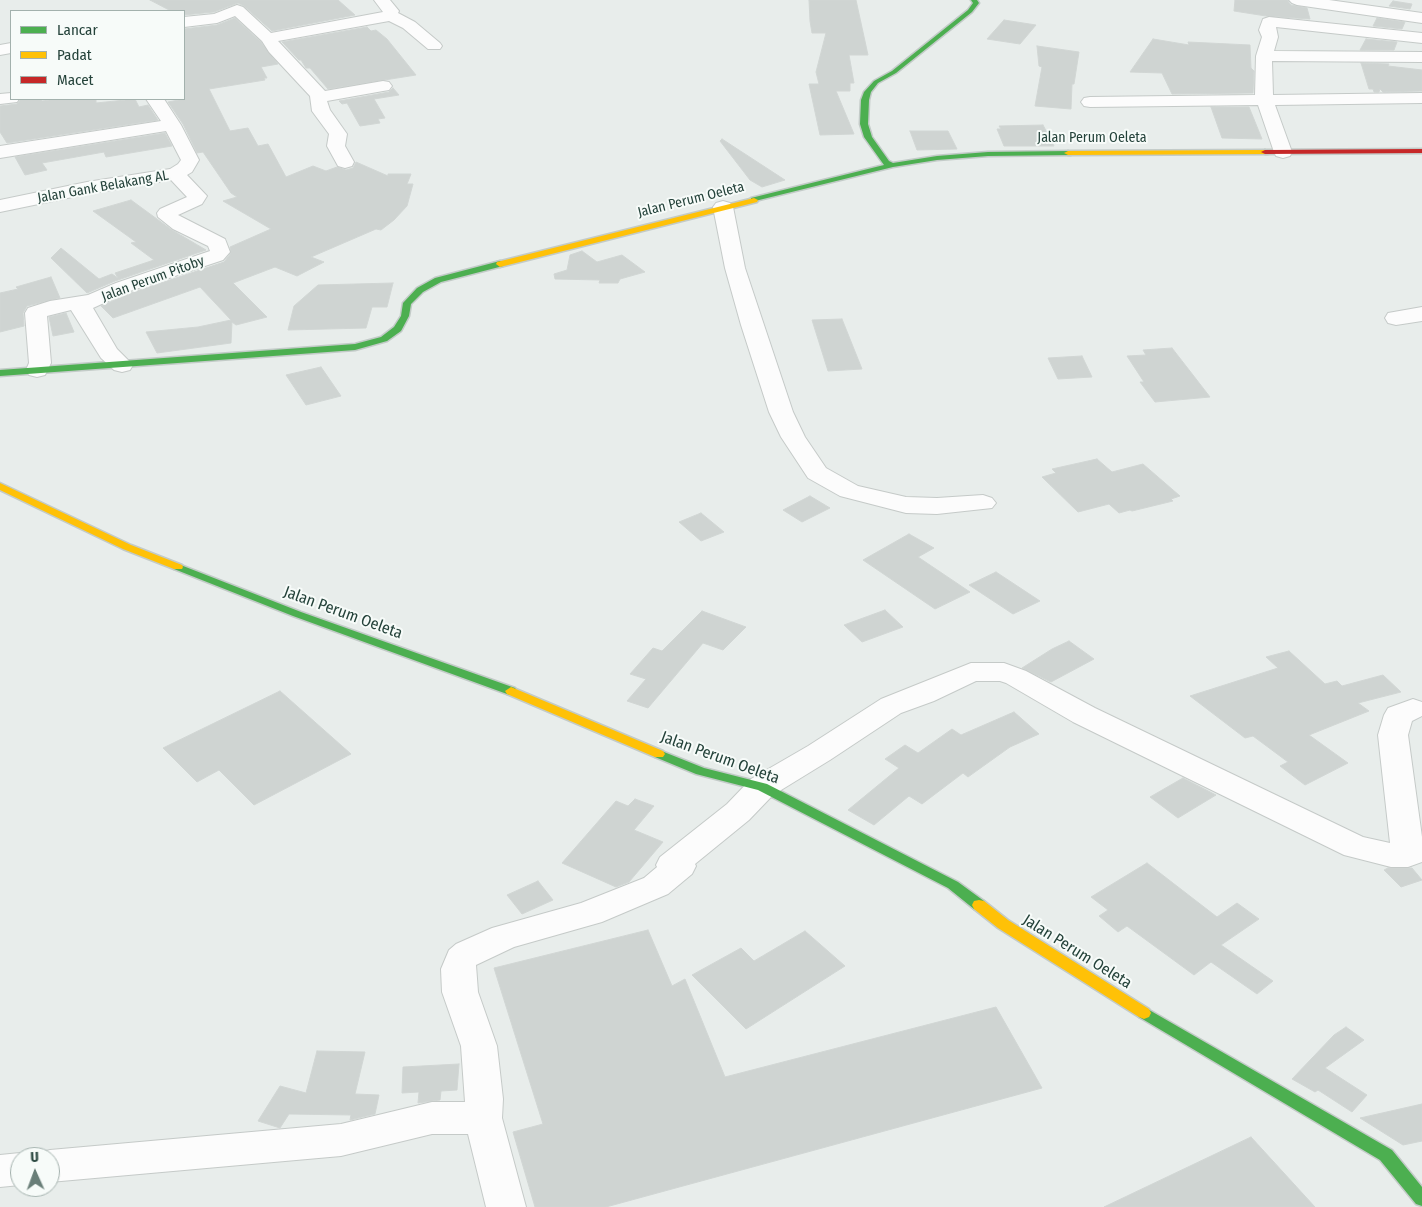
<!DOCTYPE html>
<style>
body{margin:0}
#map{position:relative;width:1422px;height:1207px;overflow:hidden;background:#e8edeb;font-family:"Fira Sans Condensed",sans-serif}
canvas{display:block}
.legend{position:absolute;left:10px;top:10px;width:175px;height:90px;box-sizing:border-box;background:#f7fbf9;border:1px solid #a3b1ad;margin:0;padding:6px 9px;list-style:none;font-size:15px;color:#24423a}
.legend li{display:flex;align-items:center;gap:10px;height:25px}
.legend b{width:25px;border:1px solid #a3b1ad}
.north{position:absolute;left:10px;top:1147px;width:50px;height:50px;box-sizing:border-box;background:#f7fbf9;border:1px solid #a3b1ad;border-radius:50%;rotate:358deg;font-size:14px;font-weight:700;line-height:20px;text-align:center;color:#24423a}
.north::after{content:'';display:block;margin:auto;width:18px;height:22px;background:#697e78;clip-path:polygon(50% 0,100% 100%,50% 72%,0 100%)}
</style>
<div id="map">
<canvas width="1422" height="1207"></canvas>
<ul class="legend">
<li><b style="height:6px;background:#4caf50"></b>Lancar</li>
<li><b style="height:6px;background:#ffc107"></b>Padat</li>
<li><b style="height:6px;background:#c62828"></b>Macet</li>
</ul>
<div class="north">U</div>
</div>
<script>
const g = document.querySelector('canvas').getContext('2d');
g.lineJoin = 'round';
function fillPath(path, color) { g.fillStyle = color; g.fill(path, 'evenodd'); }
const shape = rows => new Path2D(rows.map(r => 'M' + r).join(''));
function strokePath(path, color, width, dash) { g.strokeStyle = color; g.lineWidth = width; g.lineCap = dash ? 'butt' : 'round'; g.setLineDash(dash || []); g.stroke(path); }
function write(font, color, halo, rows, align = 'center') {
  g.font = font + ' "Fira Sans Condensed",sans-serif'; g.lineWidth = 4; g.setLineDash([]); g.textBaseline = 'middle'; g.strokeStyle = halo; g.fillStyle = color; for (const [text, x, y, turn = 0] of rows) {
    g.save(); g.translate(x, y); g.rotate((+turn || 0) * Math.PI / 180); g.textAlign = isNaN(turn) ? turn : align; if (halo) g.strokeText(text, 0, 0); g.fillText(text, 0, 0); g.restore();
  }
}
const building = shape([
 [150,0,338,0,355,15,272,31,244,6,238,3,214,12,184,15,184,11,171,11,150,0],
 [809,0,856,0,868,55,849,55,854,83,850,83,850,91,836,91,854,134,820,135,809,84,819,84,816,72,826,33,812,33,810,21,809,0],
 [1235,0,1287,0,1291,5,1307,8,1310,19,1266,16,1234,11,1235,0],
 [1393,1,1412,4,1410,9,1389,6,1393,1],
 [235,18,261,42,278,64,261,67,267,78,264,78,265,80,209,89,230,131,248,128,258,146,268,144,286,177,313,166,326,171,337,167,346,170,353,168,356,162,388,176,388,174,411,174,407,184,413,184,407,206,394,220,381,230,376,229,311,257,324,262,297,276,275,267,233,283,267,317,236,325,232,322,231,343,157,353,146,332,198,327,231,320,200,287,113,318,101,306,131,293,224,262,231,253,230,247,271,229,223,201,237,197,231,193,203,152,197,153,183,124,168,102,184,99,184,29,217,25,235,18],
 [1377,18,1405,22,1402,29,1373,26,1377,18],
 [1004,20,1036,25,1020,44,987,39,1004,20],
 [367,27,371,31,376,30,387,39,416,75,328,89,310,68,306,68,301,60,299,60,282,42,367,27],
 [1153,39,1189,45,1188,42,1250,45,1251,68,1254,71,1253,93,1172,94,1162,73,1130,72,1153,39],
 [1366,39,1397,42,1394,50,1360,50,1366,39],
 [1037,46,1079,52,1074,84,1072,84,1071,109,1035,106,1042,67,1039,66,1037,46],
 [1361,63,1389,64,1388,66,1422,70,1422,91,1383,92,1380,89,1379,92,1374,92,1373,89,1369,89,1361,63],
 [393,88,399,95,374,99,385,118,378,119,380,123,360,126,347,103,342,104,339,101,389,92,393,88],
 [21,99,40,99,42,101,56,99,96,99,96,103,135,99,139,107,148,105,158,120,7,143,0,132,0,106,17,104,21,99],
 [1211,107,1249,107,1262,139,1222,138,1211,107],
 [1043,125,1054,146,1004,146,997,129,1001,129,999,126,1043,125],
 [910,131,948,131,957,149,917,150,910,131],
 [165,133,172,146,106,157,104,152,42,163,47,170,25,175,15,157,165,133],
 [722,139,785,180,762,187,750,180,720,141,722,139],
 [131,200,172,230,206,250,115,281,87,293,51,258,61,248,99,279,112,274,118,278,115,273,154,260,131,243,136,242,93,211,131,200],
 [582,251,597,262,622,255,645,272,620,279,618,283,599,283,600,280,555,279,554,274,567,270,570,255,582,251],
 [51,277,60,298,27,306,23,313,24,326,0,332,0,293,18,289,16,287,51,277],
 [393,283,387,307,372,307,366,328,288,330,294,306,318,285,393,283],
 [66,313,74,332,53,336,49,317,66,313],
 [842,319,862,369,828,371,812,320,842,319],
 [1172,348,1193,375,1210,397,1155,402,1140,382,1144,382,1127,356,1146,355,1143,350,1172,348],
 [1082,356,1092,377,1058,379,1048,358,1082,356],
 [321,367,341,396,306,405,286,375,321,367],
 [1097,459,1112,472,1143,464,1180,496,1171,499,1173,501,1132,511,1130,510,1119,513,1109,504,1078,512,1042,477,1056,473,1052,469,1097,459],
 [810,496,830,508,802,522,783,510,810,496],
 [701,513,724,532,701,541,679,522,701,513],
 [909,534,934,548,918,557,970,592,935,609,863,560,909,534],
 [996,572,1040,601,1013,614,969,585,996,572],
 [885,610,903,627,862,642,844,625,885,610],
 [702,611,746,627,723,650,703,643,648,708,627,701,646,679,630,674,653,648,662,651,702,611],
 [1069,641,1094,659,1051,682,1022,668,1052,649,1069,641],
 [1289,651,1325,684,1337,681,1342,686,1383,675,1401,692,1358,703,1369,711,1309,735,1348,763,1305,785,1280,766,1288,762,1253,736,1245,738,1190,696,1278,668,1266,657,1289,651],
 [280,691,351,754,254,805,219,770,197,782,163,748,280,691],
 [1014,712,1039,734,1010,747,968,777,963,773,922,804,909,796,874,825,848,810,899,768,885,759,905,745,918,753,952,729,961,735,1014,712],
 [1183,778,1216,795,1178,818,1150,797,1183,778],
 [635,799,654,806,634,830,663,842,629,882,616,887,562,863,616,801,628,806,635,799],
 [1147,863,1217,917,1237,903,1259,919,1221,945,1273,981,1257,994,1211,962,1194,975,1127,926,1118,932,1099,916,1108,910,1091,897,1147,863],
 [1388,868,1412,868,1422,880,1401,887,1384,870,1388,868],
 [538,881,553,900,522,914,507,895,538,881],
 [648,930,672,986,685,979,725,1077,996,1007,1042,1088,606,1207,535,1207,513,1132,543,1124,494,968,648,930],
 [805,931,845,966,746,1029,692,975,741,948,754,961,805,931],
 [1346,1027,1364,1040,1325,1068,1367,1095,1352,1112,1318,1090,1315,1092,1292,1079,1334,1035,1346,1027],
 [317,1051,365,1052,355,1094,379,1095,375,1114,350,1120,351,1115,289,1114,280,1128,258,1121,280,1086,306,1093,317,1051],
 [459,1064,457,1090,441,1091,440,1100,418,1103,419,1092,402,1093,403,1067,459,1064],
 [1422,1104,1422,1141,1403,1145,1360,1118,1422,1104],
 [1251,1137,1315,1207,1104,1207,1251,1137]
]);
const street = shape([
 [374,0,390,0,399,11,398,13,415,22,440,43,442,46,440,49,428,49,403,28,389,21,278,41,325,91,383,81,389,82,392,86,389,90,383,91,327,101,330,110,347,134,345,146,354,162,352,166,345,168,338,166,327,146,329,134,312,111,310,96,269,52,262,41,235,16,217,23,184,27,184,17,214,14,237,5,243,7,271,33,383,12,374,0],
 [1289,0,1329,0,1422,13,1422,23,1297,5,1292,3,1289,0],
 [1269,17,1422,33,1422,43,1276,27,1278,37,1274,51,1422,52,1422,62,1272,61,1273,95,1422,93,1422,103,1275,105,1292,152,1290,156,1283,158,1276,156,1274,152,1258,105,1090,107,1084,106,1081,102,1084,98,1090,97,1255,95,1256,56,1262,37,1259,30,1263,19,1269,17],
 [11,43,11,53,0,55,0,45,11,43],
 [11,93,11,99,19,99,17,102,0,104,0,94,11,93],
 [146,99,164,99,181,125,199,160,192,172,187,175,207,196,202,204,178,215,225,239,230,252,223,260,130,291,93,308,117,349,133,365,130,370,122,372,114,370,101,358,71,310,47,316,51,363,45,375,37,377,29,375,26,370,29,363,25,313,28,308,50,301,88,295,116,283,210,251,208,246,173,229,158,217,157,213,160,209,187,197,171,180,87,194,0,212,0,200,87,182,170,169,178,164,181,160,166,131,0,158,0,146,161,121,146,99],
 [723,201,730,203,733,207,745,268,793,412,805,437,826,468,858,486,906,497,937,498,983,495,992,498,996,503,992,508,937,514,906,513,840,496,808,478,781,437,769,412,741,325,725,268,713,207,716,203,723,201],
 [1422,307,1422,321,1396,325,1388,323,1385,318,1388,313,1422,307],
 [971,663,1004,663,1026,671,1095,708,1363,837,1390,843,1378,735,1384,715,1388,708,1413,699,1422,702,1422,716,1412,721,1408,735,1422,837,1422,862,1408,867,1391,867,1344,855,1073,722,1006,683,1000,681,976,681,934,701,901,713,830,760,773,795,749,820,695,864,696,866,692,874,668,894,602,922,514,947,476,965,478,992,497,1046,503,1099,502,1118,526,1207,486,1207,468,1134,432,1134,341,1156,50,1182,50,1157,35,1157,36,1154,50,1150,341,1124,432,1102,465,1102,461,1046,442,992,441,969,449,950,456,944,492,928,581,903,644,878,657,867,656,865,660,857,727,804,751,779,808,746,881,699,971,663],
 [20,1153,33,1157,20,1157,20,1185,0,1187,0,1155,20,1153]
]);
const fast = shape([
 [971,0,977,0,979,3,972,12,896,73,878,83,871,92,869,100,868,124,872,137,889,161,893,163,937,156,988,152,1068,151,1072,153,1071,155,988,156,937,160,893,167,751,202,751,198,884,165,864,137,860,124,861,100,864,92,874,81,892,71,968,10,973,3,971,0],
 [500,261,503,262,503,266,441,282,423,292,411,304,409,316,401,331,387,341,355,350,0,376,0,370,355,344,381,337,394,327,401,316,403,303,417,288,435,278,500,261],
 [178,564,301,612,515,688,517,691,511,695,507,694,293,616,174,569,173,567,178,564],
 [659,750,704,768,767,784,958,882,984,901,986,905,984,909,979,910,974,909,948,888,758,790,696,774,655,757,653,754,655,751,659,750],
 [1144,1007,1392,1150,1422,1187,1422,1206,1416,1204,1380,1160,1139,1017,1137,1013,1139,1009,1144,1007]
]);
const slow = shape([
 [1265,150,1269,152,1268,154,1068,155,1064,153,1068,151,1265,150],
 [754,198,758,200,757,202,500,267,496,264,497,262,754,198],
 [0,483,131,545,182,565,183,567,182,569,174,569,123,549,0,490,0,483],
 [511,687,663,751,665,754,663,757,655,757,507,694,505,691,511,687],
 [979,900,984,901,1008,920,1149,1009,1151,1013,1149,1017,1144,1019,1139,1017,998,928,974,909,972,905,974,901,979,900]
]);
const jam = shape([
 [1422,149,1422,153,1265,154,1261,152,1265,150,1422,149]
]);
const farStreetnames = [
 ["Jalan Perum Oeleta",1092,138],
 ["Jalan Gank Belakang AL",103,187,-10],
 ["Jalan Perum Oeleta",691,200,-14],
 ["Jalan Perum Pitoby",153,279,-20]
];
const streetNames = [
 ["Jalan Perum Oeleta",343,613,20],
 ["Jalan Perum Oeleta",720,758,20],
 ["Jalan Perum Oeleta",1077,952,32]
];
fillPath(building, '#cfd4d2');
strokePath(building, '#d1d6d4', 1);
strokePath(street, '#c5cac8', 2);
strokePath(fast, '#c3cbc8', 3);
strokePath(slow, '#c3cbc8', 3);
strokePath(jam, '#c3cbc8', 3);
fillPath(street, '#fcfcfc');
fillPath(fast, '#4caf50');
fillPath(slow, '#ffc107');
fillPath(jam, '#c62828');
write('14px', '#24423a', '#f7fbf9', farStreetnames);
write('16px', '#24423a', '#f7fbf9', streetNames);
</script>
